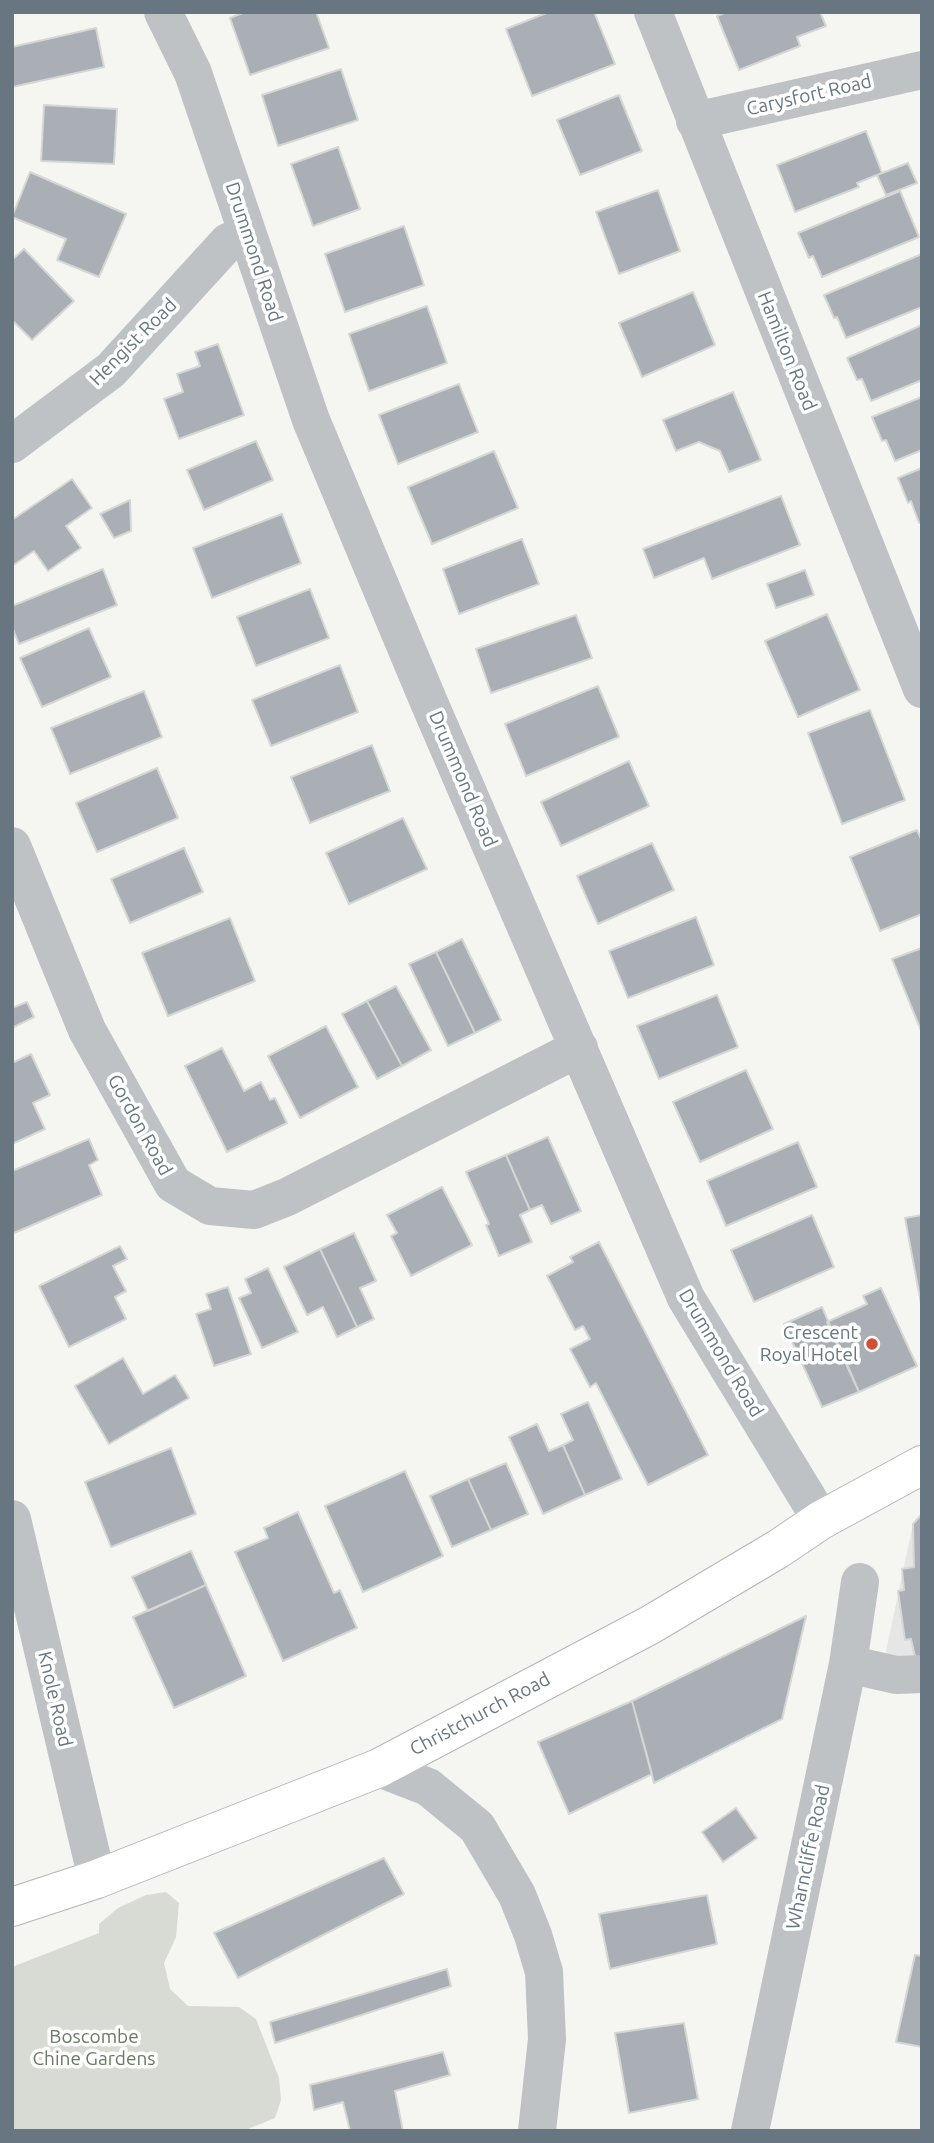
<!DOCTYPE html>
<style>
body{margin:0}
#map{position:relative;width:934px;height:2143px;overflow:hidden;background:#f5f5f2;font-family:Ubuntu,sans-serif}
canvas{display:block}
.frame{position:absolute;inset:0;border:14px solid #677680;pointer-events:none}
</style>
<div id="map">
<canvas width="934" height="2143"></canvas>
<div class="frame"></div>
</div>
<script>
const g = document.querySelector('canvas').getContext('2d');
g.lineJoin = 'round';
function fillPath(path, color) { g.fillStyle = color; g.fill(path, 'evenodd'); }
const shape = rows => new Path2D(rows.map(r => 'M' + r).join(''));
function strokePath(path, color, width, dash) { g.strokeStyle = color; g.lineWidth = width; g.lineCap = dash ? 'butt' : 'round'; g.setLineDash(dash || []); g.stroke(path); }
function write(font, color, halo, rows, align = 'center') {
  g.font = font + ' Ubuntu,sans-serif'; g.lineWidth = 7; g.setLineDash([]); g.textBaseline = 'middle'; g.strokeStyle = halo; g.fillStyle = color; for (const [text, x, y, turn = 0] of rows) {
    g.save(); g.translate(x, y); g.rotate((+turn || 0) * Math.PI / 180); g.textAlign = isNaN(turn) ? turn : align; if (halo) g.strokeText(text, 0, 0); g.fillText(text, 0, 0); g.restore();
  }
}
const built = shape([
 [922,1514,922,1682,879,1684,913,1524]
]);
const green = shape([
 [166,1892,179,1903,176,1937,164,1963,170,1989,188,2006,239,2007,256,2019,279,2078,281,2100,275,2118,243,2131,12,2131,12,1967,99,1933,99,1924,118,1908,146,1895]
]);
const building = shape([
 [245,12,316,12,329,48,250,75,230,18,245,12],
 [549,12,594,12,615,64,532,96,506,29,549,12],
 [727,12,820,12,826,26,797,37,800,46,739,70,717,16,727,12],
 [96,28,104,67,12,87,12,47,96,28],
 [341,69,358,120,278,146,262,95,341,69],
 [619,95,642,151,580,175,557,120,619,95],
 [44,105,117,109,114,164,41,161,44,105],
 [866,131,882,173,857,183,859,187,795,212,777,165,866,131],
 [338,147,360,209,313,226,291,164,338,147],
 [908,163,917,183,886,195,877,175,908,163],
 [30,172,126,214,99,277,57,260,66,239,12,217,30,172],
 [658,190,680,251,619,274,596,212,658,190],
 [900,191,919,237,822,277,813,256,809,258,798,233,900,191],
 [404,226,424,285,345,312,325,254,404,226],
 [24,249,74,301,32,340,12,320,12,260,24,249],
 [922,254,922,307,846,338,837,317,834,318,824,295,922,254],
 [693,292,715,345,642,377,619,323,693,292],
 [427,306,447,363,369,391,349,334,427,306],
 [922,325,922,380,871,401,862,379,857,380,847,358,922,325],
 [218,344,244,415,179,439,164,399,183,392,177,374,200,366,195,352,218,344],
 [459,384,478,432,398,464,379,415,459,384],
 [733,392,761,460,729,472,720,451,699,442,676,451,663,420,733,392],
 [922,397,922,450,895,461,886,440,882,441,872,417,922,397],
 [256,441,273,480,204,510,187,470,256,441],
 [494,451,518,508,432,544,408,487,494,451],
 [922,468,922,522,919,523,911,501,908,503,898,478,922,468],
 [72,479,92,508,66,526,81,548,48,571,34,551,12,566,12,520,72,479],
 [781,496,800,545,712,579,704,558,654,578,643,549,781,496],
 [130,500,131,531,114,538,100,514,130,500],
 [282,514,301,563,212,598,193,548,282,514],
 [522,539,539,584,459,614,443,569,522,539],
 [103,569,117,605,19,644,12,627,12,606,103,569],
 [805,570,814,595,776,608,767,584,805,570],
 [310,589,329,638,256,666,237,617,310,589],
 [827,614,860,690,798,717,765,641,827,614],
 [576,615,592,658,491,693,476,649,576,615],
 [89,628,111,677,42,707,20,658,89,628],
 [340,665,358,712,271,746,252,700,340,665],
 [598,686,619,737,526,776,505,724,598,686],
 [144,691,162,737,70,774,51,728,144,691],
 [870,710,905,800,842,824,808,733,870,710],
 [372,745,390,791,310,823,291,777,372,745],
 [629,761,649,806,561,846,541,802,629,761],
 [157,768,178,818,97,852,76,803,157,768],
 [403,818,427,869,349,904,326,853,403,818],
 [917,830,922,841,922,914,880,931,850,857,917,830],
 [652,843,674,890,598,924,577,876,652,843],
 [184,848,203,892,130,923,111,879,184,848],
 [696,917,714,965,628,998,609,951,696,917],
 [230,918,255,981,168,1016,142,953,230,918],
 [462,939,501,1020,475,1033,436,952,462,939],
 [922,948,922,1033,892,959,922,948],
 [436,952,475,1033,448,1046,409,964,436,952],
 [396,986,431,1050,402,1066,367,1001,396,986],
 [717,995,738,1047,659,1079,637,1026,717,995],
 [367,1001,402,1066,377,1079,342,1014,367,1001],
 [27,1002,34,1017,12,1028,12,1008,27,1002],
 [326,1026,358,1087,300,1118,268,1056,326,1026],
 [222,1048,244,1091,261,1082,270,1100,275,1098,287,1123,227,1152,185,1066,222,1048],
 [31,1054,50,1095,33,1103,45,1129,12,1144,12,1063,31,1054],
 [746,1070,773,1129,700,1162,673,1102,746,1070],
 [548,1137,581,1211,551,1224,542,1205,530,1210,506,1155,548,1137],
 [89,1139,98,1160,89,1165,102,1195,14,1233,12,1228,12,1171,89,1139],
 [798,1142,817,1187,726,1226,707,1181,798,1142],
 [506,1155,530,1210,520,1215,532,1242,499,1256,486,1225,489,1224,466,1172,506,1155],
 [442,1187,472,1245,411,1276,391,1236,397,1233,387,1215,442,1187],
 [812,1215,834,1267,754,1302,731,1250,812,1215],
 [922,1215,922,1309,905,1218,922,1215],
 [354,1233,376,1281,360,1288,374,1319,357,1327,320,1249,354,1233],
 [599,1242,708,1455,648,1485,596,1383,590,1387,570,1349,590,1339,583,1326,575,1330,547,1276,573,1262,570,1257,599,1242],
 [120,1246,127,1259,113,1266,126,1291,115,1297,126,1319,69,1347,39,1286,120,1246],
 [320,1249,357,1327,337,1337,323,1307,307,1315,284,1267,320,1249],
 [268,1268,298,1332,262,1348,239,1298,251,1293,245,1279,268,1268],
 [228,1287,251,1354,214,1366,196,1314,211,1309,206,1294,228,1287],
 [881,1288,917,1366,859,1392,827,1322,867,1304,863,1296,881,1288],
 [822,1307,859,1392,822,1407,784,1324,822,1307],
 [123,1358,143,1394,175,1375,189,1398,109,1444,75,1386,123,1358],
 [588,1402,622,1479,585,1495,563,1445,573,1440,561,1414,588,1402],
 [537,1424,549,1451,563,1445,585,1495,543,1514,509,1437,537,1424],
 [171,1448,196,1514,111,1547,85,1482,171,1448],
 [506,1463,528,1514,491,1530,468,1479,506,1463],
 [405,1471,443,1556,363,1592,325,1506,405,1471],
 [468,1479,491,1530,452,1547,430,1496,468,1479],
 [298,1512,334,1593,340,1590,357,1628,283,1661,235,1552,268,1538,264,1528,298,1512],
 [922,1514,922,1664,917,1665,911,1639,905,1640,898,1591,904,1590,902,1569,914,1567,913,1524,922,1514],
 [191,1551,206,1585,148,1611,132,1577,191,1551],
 [206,1585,246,1676,174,1708,133,1617,206,1585],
 [806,1616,782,1719,654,1783,632,1701,806,1616],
 [632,1701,652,1774,569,1814,538,1742,632,1701],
 [736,1808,757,1838,723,1862,702,1832,736,1808],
 [384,1858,404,1894,238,1978,214,1933,384,1858],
 [707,1895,717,1944,610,1969,599,1914,707,1895],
 [915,1955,922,1956,922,2047,896,2042,915,1955],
 [447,1969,451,1986,275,2043,270,2022,447,1969],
 [684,2023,698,2099,629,2113,615,2033,684,2023],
 [443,2052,450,2075,395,2091,403,2131,350,2131,343,2102,314,2110,310,2085,443,2052]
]);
const minor = shape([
 [163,12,193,73,311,420,428,700,686,1298,821,1520],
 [653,12,922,689],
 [695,121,922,70],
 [12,444,111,370,228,242,247,234],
 [12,846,87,1030,173,1184,210,1206,254,1210,287,1197,579,1048],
 [12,1519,97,1879],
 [848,1664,896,1675,922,1674],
 [379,1768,428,1787,477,1827,517,1895,533,1935,544,1972,547,2039,537,2131],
 [750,2131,848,1664,860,1582]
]);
const major = shape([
 [12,1907,97,1879,379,1768,650,1625,778,1549,821,1520,922,1465]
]);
const markers = [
 [872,1344,7,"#d24e34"]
];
const streetNames = [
 ["Carysfort Road",809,95,-13],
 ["Drummond Road",254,252,72],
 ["Hengist Road",133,342,-45],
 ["Hamilton Road",787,351,68],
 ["Drummond Road",463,779,67],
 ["Gordon Road",140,1125,61],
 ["Drummond Road",721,1353,59],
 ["Knole Road",55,1699,77],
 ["Christchurch Road",480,1714,-28],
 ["Wharncliffe Road",808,1857,-78]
];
const poiNames = [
 ["Crescent",858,1333],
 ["Royal Hotel",858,1355]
];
const parkNames = [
 ["Boscombe",94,2037],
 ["Chine Gardens",94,2059]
];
fillPath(built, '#e5e6e5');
fillPath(green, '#d7dbd3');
fillPath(building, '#a9afb4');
strokePath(building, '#d6d6d4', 2);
strokePath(major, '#b2b6b9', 40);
strokePath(minor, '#bec2c5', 38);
strokePath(major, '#fff', 38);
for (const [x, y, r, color] of markers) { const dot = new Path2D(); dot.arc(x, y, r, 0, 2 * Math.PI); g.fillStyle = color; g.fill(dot); strokePath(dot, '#fff', 2.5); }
write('19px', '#677680', '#fff', streetNames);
write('19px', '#677680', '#fff', poiNames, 'right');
write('19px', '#6a7865', '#fff', parkNames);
</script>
